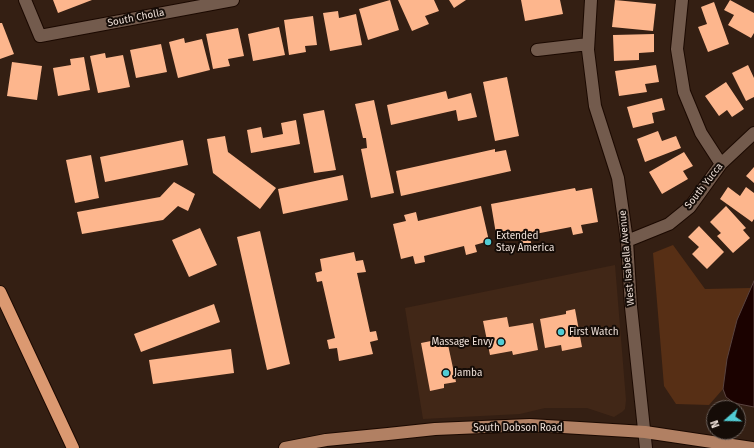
<!DOCTYPE html>
<style>
body{margin:0}
#map{position:relative;width:754px;height:448px;overflow:hidden;background:#341f13;font-family:"Fira Sans",sans-serif}
canvas{display:block}
.north{position:absolute;left:706px;top:400px;width:40px;height:40px;box-sizing:border-box;background:#150c07;border:1px solid #6b605a;border-radius:50%;rotate:250deg;font-size:11px;font-weight:700;line-height:16px;text-align:center;color:#eddfd7}
.north::after{content:'';display:block;margin:auto;width:14px;height:18px;background:#51ccd4;clip-path:polygon(50% 0,100% 100%,50% 72%,0 100%)}
</style>
<div id="map">
<canvas width="754" height="448"></canvas>
<div class="north">N</div>
</div>
<script>
const g = document.querySelector('canvas').getContext('2d');
g.lineJoin = 'round';
function fillPath(path, color) { g.fillStyle = color; g.fill(path, 'evenodd'); }
const shape = rows => new Path2D(rows.map(r => 'M' + r).join(''));
function strokePath(path, color, width, dash) { g.strokeStyle = color; g.lineWidth = width; g.lineCap = dash ? 'butt' : 'round'; g.setLineDash(dash || []); g.stroke(path); }
function write(font, color, halo, rows, align = 'center') {
  g.font = font + ' "Fira Sans",sans-serif'; g.lineWidth = 4; g.setLineDash([]); g.textBaseline = 'middle'; g.strokeStyle = halo; g.fillStyle = color; for (const [text, x, y, turn = 0] of rows) {
    g.save(); g.translate(x, y); g.rotate((+turn || 0) * Math.PI / 180); g.textAlign = isNaN(turn) ? turn : align; if (halo) g.strokeText(text, 0, 0); g.fillText(text, 0, 0); g.restore();
  }
}
const built = shape([
 [615,265,626,400,625,409,622,412,614,417,587,408,545,408,520,414,423,419,405,308]
]);
const green = shape([
 [673,245,705,289,751,288,733,336,723,389,709,405,676,404,664,386,653,253]
]);
const water = shape([
 [754,281,754,407,734,403,726,397,723,389,727,359,737,320,754,281]
]);
const building = shape([
 [53,0,92,0,58,13],
 [390,0,399,30,368,40,359,9],
 [398,0,434,0,439,11,425,16,429,24,412,31],
 [449,0,466,0,454,8],
 [521,0,560,0,563,14,525,21],
 [615,0,656,4,653,31,612,27],
 [730,0,754,13,754,33,751,38,728,25,734,15,724,10],
 [714,2,729,44,708,52,698,27,707,24,701,7],
 [338,11,339,18,356,14,362,45,330,51,323,13],
 [313,16,317,45,305,46,306,52,289,55,284,20],
 [0,23,2,23,14,54,0,59],
 [279,27,285,55,253,61,248,34],
 [238,28,244,56,228,59,230,66,213,69,206,34],
 [654,34,654,52,639,53,639,60,614,61,613,35],
 [184,38,185,43,202,39,210,70,178,78,169,42],
 [161,44,167,72,136,78,130,50],
 [105,53,106,58,123,55,130,87,98,93,90,56],
 [84,57,90,90,58,96,53,68,71,65,70,59],
 [12,62,42,66,37,100,7,96],
 [656,65,659,82,645,84,647,92,619,96,615,71],
 [748,65,754,78,754,97,746,101,732,73],
 [507,77,519,136,495,141,483,82],
 [726,82,744,109,732,117,727,110,719,116,705,96],
 [446,91,448,99,471,93,477,117,458,121,456,110,391,125,387,105],
 [662,98,665,110,652,113,654,123,633,128,627,107],
 [374,100,394,193,371,198,361,149,367,148,366,138,363,138,355,104],
 [324,110,336,170,314,173,303,114],
 [296,120,300,144,251,153,247,130,261,127,263,138,283,134,281,123],
 [658,131,662,141,676,136,681,148,645,162,637,139],
 [225,136,228,152,276,188,260,209,213,173,207,139],
 [183,140,188,165,105,182,100,157],
 [495,149,495,152,506,150,511,171,401,196,396,171],
 [684,152,693,166,683,171,688,179,662,194,649,172],
 [91,155,99,198,75,203,66,160],
 [754,167,754,183,746,176],
 [343,175,348,200,283,214,278,189],
 [174,182,195,194,188,211,178,206,163,220,82,234,77,212,160,197],
 [728,187,740,196,746,187,754,193,754,219,752,222,720,199],
 [575,188,576,191,592,188,598,222,581,225,583,233,573,235,571,227,530,235,531,243,521,244,520,236,497,240,491,204],
 [481,206,489,241,475,245,477,252,466,255,464,246,424,256,425,262,415,264,413,256,401,259,393,224,406,221,404,215,416,212,418,221],
 [726,206,746,228,743,230,750,238,733,253,717,236,721,233,710,222],
 [699,226,724,252,707,269,692,254,699,247,688,237],
 [200,228,217,265,189,277,172,240],
 [260,231,290,364,267,370,237,237],
 [354,252,356,261,363,260,366,272,357,273,370,332,376,331,378,340,370,342,373,354,339,361,337,348,329,349,327,340,335,338,322,281,317,282,315,273,322,271,320,259],
 [214,304,220,322,141,352,134,334],
 [575,309,582,347,562,351,561,345,545,348,540,319,566,314,566,311],
 [507,317,509,327,533,323,538,350,513,355,512,351,490,355,483,321],
 [436,340,436,342,447,340,456,382,444,384,444,388,430,391,421,343],
 [231,349,234,373,153,384,149,360]
]);
const minor = shape([
 [25,0,40,36,233,0],
 [591,0,588,50,595,106,618,178,627,241,631,307,646,448],
 [682,0,677,49,684,92,701,133,721,164],
 [537,50,588,44],
 [627,241,669,224,690,207,721,164,754,133]
]);
const major = shape([
 [285,448,326,440,388,434,435,429,530,425,645,432,752,448]
]);
const highway = shape([
 [0,292,73,448]
]);
const markers = [
 [488,242,4,"#51ccd4"],
 [561,332,4,"#51ccd4"],
 [501,342,4,"#51ccd4"],
 [446,373,4,"#51ccd4"]
];
const streetNames = [
 ["South Cholla",136,18,-11],
 ["South Yucca",704,186,-52],
 ["West Isabella Avenue",627,258,-95],
 ["South Dobson Road",518,428]
];
const poiNames = [
 ["Extended",496,236],
 ["Stay America",496,248],
 ["First Watch",569,332],
 ["Massage Envy",493,342,"right"],
 ["Jamba",454,373]
];
fillPath(built, '#412717');
fillPath(green, '#572f15');
fillPath(water, '#1b0200');
strokePath(water, '#5a4440', 1);
fillPath(building, '#fdb68d');
strokePath(minor, '#1b0901', 14);
strokePath(major, '#1b0901', 14);
strokePath(highway, '#1b0901', 14);
strokePath(minor, '#735b4d', 12);
strokePath(major, '#b18063', 12);
strokePath(highway, '#db9971', 12);
for (const [x, y, r, color] of markers) { const dot = new Path2D(); dot.arc(x, y, r, 0, 2 * Math.PI); g.fillStyle = color; g.fill(dot); strokePath(dot, '#150c07', 1.5); }
write('10px', '#eddfd7', '#150c07', streetNames);
write('10px', '#eddfd7', '#150c07', poiNames, 'left');
</script>
